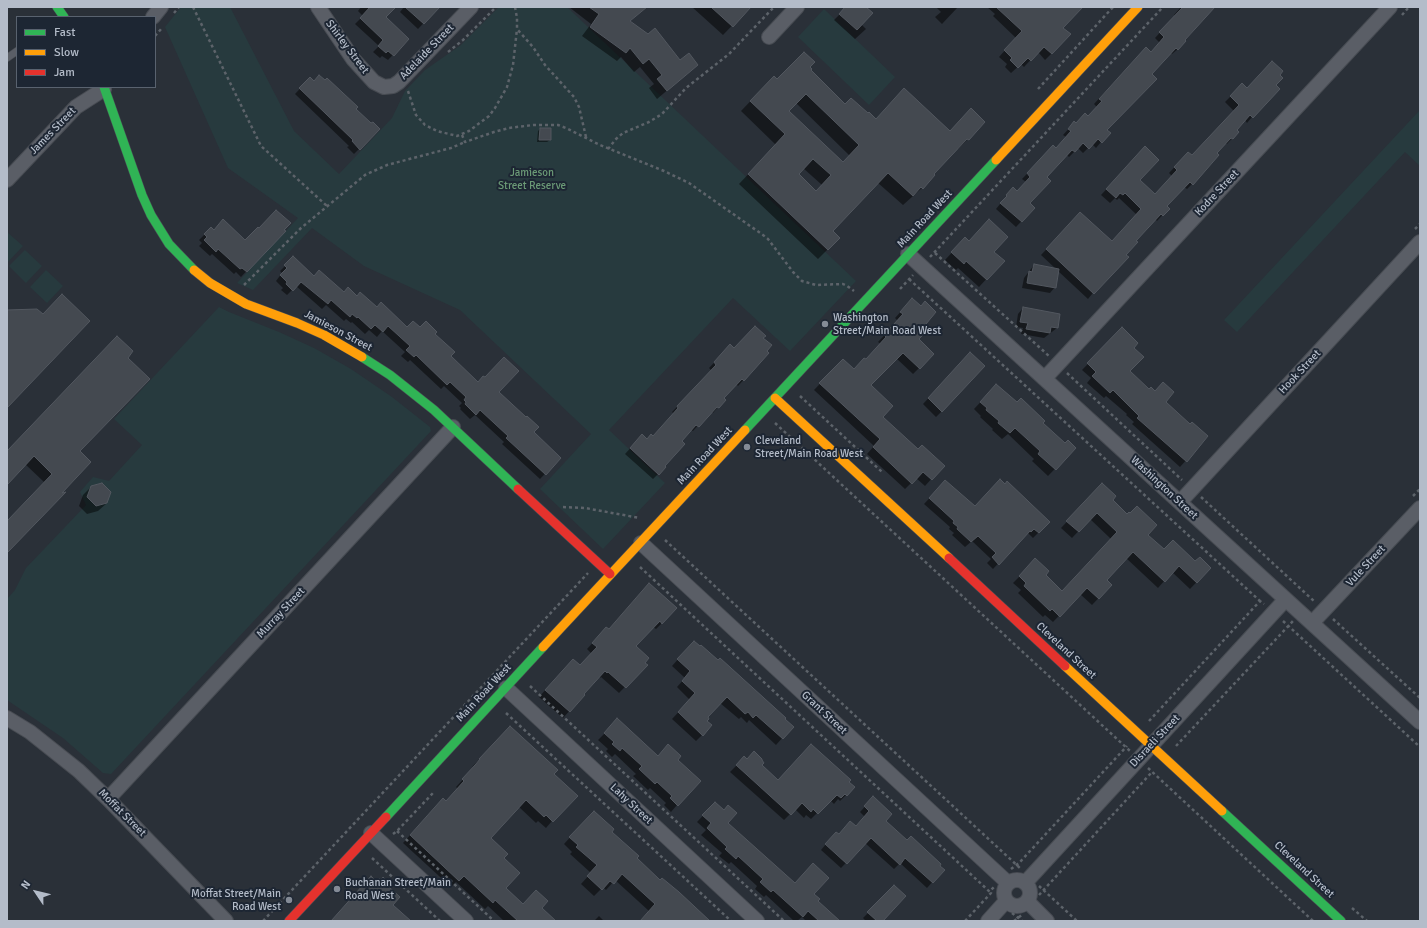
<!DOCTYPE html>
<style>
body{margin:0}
#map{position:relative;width:1427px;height:928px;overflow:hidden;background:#2a3038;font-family:Signika,sans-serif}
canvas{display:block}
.frame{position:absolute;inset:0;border:8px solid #b4bcc9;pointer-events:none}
.legend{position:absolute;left:16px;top:16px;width:140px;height:72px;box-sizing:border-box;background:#1d2633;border:1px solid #59626f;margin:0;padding:5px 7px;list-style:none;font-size:12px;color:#b4bcc9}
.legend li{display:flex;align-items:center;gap:8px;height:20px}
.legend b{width:20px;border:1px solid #59626f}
.north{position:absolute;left:16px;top:872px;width:40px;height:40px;-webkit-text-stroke:3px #1d2633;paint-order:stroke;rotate:305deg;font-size:11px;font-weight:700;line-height:16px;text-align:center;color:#b4bcc9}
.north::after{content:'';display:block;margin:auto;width:14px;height:18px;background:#b4bcc9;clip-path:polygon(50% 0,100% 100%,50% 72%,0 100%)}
</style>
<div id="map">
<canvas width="1427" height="928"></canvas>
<div class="frame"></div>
<ul class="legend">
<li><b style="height:5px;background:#30b455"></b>Fast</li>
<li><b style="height:5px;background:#ff9f0a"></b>Slow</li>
<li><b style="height:5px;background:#e5322d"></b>Jam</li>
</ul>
<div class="north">N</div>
</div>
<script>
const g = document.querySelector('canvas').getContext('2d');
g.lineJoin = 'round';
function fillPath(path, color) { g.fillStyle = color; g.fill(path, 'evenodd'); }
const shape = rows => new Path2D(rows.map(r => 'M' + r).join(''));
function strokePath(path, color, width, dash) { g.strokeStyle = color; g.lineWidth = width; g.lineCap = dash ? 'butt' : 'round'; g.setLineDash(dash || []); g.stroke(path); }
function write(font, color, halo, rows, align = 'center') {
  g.font = font + ' Signika,sans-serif'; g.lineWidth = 4; g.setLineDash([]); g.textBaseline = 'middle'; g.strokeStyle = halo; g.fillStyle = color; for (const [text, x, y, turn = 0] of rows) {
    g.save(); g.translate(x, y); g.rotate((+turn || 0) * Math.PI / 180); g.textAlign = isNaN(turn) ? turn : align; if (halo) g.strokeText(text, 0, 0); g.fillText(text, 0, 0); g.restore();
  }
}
const green = shape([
 [181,7,230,7,294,131,339,174,392,118,405,91,425,70,461,45,499,7,567,7,856,281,790,351,733,298,609,430,665,483,603,549,540,489,591,434,460,310,364,266,312,228,253,290,237,283,298,218,228,168,165,27],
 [824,9,895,77,869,105,798,37],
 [1420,110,1420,166,1405,152,1237,332,1224,320],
 [7,232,23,246,7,263],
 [25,250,42,266,26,283,9,266],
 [46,270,63,286,47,303,30,287],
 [219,307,229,312,279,332,314,348,351,369,392,397,430,427,431,431,111,774,103,773,63,738,7,700,7,599,15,590,26,568,86,505,80,492,93,477,109,481,142,445,114,419]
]);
const shadow = shape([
 [361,7,388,7,385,17,408,39,388,60,382,56,380,58,373,52,379,46,355,24,363,16,358,11],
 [404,7,439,7,418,29,400,12],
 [569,7,647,7,630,21,680,62,697,65,657,99,649,88,654,84,640,67,634,72,621,57,617,61,582,36,591,24],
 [692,7,750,7,723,35],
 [850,7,865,7,861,24,866,29,855,39,834,20,846,8],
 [936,7,958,7,942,24,935,17,941,12],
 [987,7,1081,7,1062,28,1052,53,1045,60,1038,52,1024,67,1021,64,1011,73,1005,67,1007,64,999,57,1016,38,993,16,995,14],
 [1181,7,1205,7,1210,11,1178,49,1172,54,1170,52,1151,74,1106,130,1101,142,1096,148,1092,144,1083,153,1078,148,1069,157,1066,154,1045,178,1028,203,1034,208,1016,227,996,209,1008,194,1017,192,1026,182,1022,179,1048,152,1056,149,1066,137,1063,135,1074,123,1076,124,1088,118,1097,107,1094,104,1140,54,1151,53,1160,43,1155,38,1175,16,1174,15],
 [808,67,809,70,845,105,875,120,949,132,968,139,958,149,957,148,933,174,922,188,903,205,878,183,832,231,839,238,818,259,739,184,776,145,741,111,764,87,777,80],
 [796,103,850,156,843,163,788,111],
 [803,168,822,185,816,192,797,174],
 [310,78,355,109,371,125,379,129,354,154,347,147,349,146,295,94],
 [1242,85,1247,89,1275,85,1252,117,1247,123,1245,120,1236,130,1238,132,1227,144,1225,143,1216,153,1218,155,1192,184,1187,189,1184,187,1165,206,1168,209,1157,221,1155,219,1135,241,1088,299,1058,271,1055,287,1050,293,1022,288,1024,278,1034,265,1057,270,1041,255,1075,219,1112,242,1137,215,1119,198,1117,200,1115,198,1110,203,1101,195,1140,153,1139,180,1155,195,1172,176,1169,173,1183,158,1192,156,1234,111,1225,102],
 [540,129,550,140,547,142,537,142,538,131],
 [211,228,214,231,245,241,283,230,284,231,241,277,236,272,234,274,212,254,210,256,199,246,202,243,199,240],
 [969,242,993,252,1003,261,979,287,958,268,956,270,945,260,958,246],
 [293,258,314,277,344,293,357,297,376,308,407,328,420,328,434,334,450,357,478,383,498,392,533,432,560,458,540,479,502,444,504,442,475,415,470,419,460,409,461,408,459,406,462,403,444,386,441,389,410,360,408,362,401,356,405,352,382,331,377,337,369,330,365,334,352,322,351,323,346,319,344,321,326,305,322,309,296,286,287,295,281,290,283,288,276,281,282,273,280,271],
 [906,306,924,324,918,339,919,368,913,374,896,358,870,385,881,417,918,451,943,466,925,486,916,478,905,489,867,454,874,446,814,390,843,360,854,370,865,361,881,344,878,342,898,321,895,318],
 [1023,308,1057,328,1044,338,1021,334,1023,328,1016,327,1018,314],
 [1122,329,1132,348,1129,371,1190,426,1207,437,1180,467,1132,424,1134,422,1126,415,1127,414,1106,396,1104,398,1087,383,1091,378,1082,370],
 [762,338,765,351,768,353,738,386,736,384,723,398,718,407,713,413,711,411,693,431,691,430,681,441,664,466,665,467,653,479,625,454,637,441,646,440,652,437,674,414,672,412,712,371,709,368,725,351,734,349],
 [126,358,79,451,7,552,7,522,44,482,25,464,7,483,7,452],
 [965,359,942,411,936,417,923,404],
 [990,392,1042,423,1065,445,1075,448,1048,476,1032,461,1034,459,1008,434,1002,439,992,430,993,429,980,417,981,416,974,409],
 [91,487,107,503,98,511,87,514,79,506,83,495],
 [940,487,974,507,1049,522,1033,538,1028,533,1024,536,993,569,987,563,991,559,972,541,965,547,952,535,954,533,949,529,950,527,924,504],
 [1096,491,1112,500,1147,536,1164,550,1210,568,1190,589,1172,572,1158,588,1126,558,1106,580,1111,585,1092,605,1080,594,1053,622,1045,615,1043,617,1018,593,1021,590,1013,583,1036,560,1044,575,1062,592,1111,539,1090,519,1072,538,1061,528],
 [643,590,662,623,656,629,653,627,635,647,643,663,646,665,619,693,601,677,600,678,599,676,582,694,584,695,563,718,539,697,567,666,580,667,592,654,587,649,601,634,608,630],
 [688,648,783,719,792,727,776,745,749,720,747,723,741,717,739,719,720,703,707,718,702,735,696,741,672,719,690,700,677,687,685,678,672,666],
 [611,727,658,757,676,760,677,805,671,812,664,805,666,803,650,788,648,790,633,776,636,774,615,754,612,757,606,751,608,749,598,740],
 [503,734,553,774,552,821,546,828,538,821,536,823,519,807,490,838,503,858,505,888,523,905,540,908,554,921,504,921,488,906,485,909,456,882,451,887,403,843,436,806,446,802,458,789,456,787,468,774,473,766],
 [747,760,760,765,777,781,848,782,846,795,840,801,838,799,834,804,830,800,811,819,806,815,804,818,795,809,784,820,730,772,738,764],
 [873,798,885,821,943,870,927,888,900,863,894,869,865,843,841,868,821,850,831,838,855,827,865,817,860,812],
 [715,803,727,823,795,884,813,894,816,901,838,921,806,921,802,917,797,921,794,921,766,895,764,897,755,889,757,886,731,862,729,864,719,856,722,853,701,835,706,830,697,822],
 [587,819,610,832,636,858,660,881,709,921,641,921,649,911,615,880,606,890,603,887,594,896,581,884,591,873,570,854,572,852,564,844],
 [894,887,882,921,866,921,863,918],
 [599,916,604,921,594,921]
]);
const building = shape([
 [370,7,396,7,386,17,409,39,394,56,388,51,386,53,378,46,383,40,360,18,370,7],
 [405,7,440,7,424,24,405,7],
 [589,7,647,7,630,21,648,34,655,28,680,60,689,53,698,65,667,91,657,79,662,75,649,59,643,64,630,48,626,53,590,27,599,14,589,7],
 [711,7,751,7,733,27,711,7],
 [845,7,866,7,873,13,857,30,839,14,845,7],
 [996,7,1083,7,1063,28,1071,34,1052,54,1044,47,1031,61,1028,58,1018,68,1010,60,1012,58,1004,50,1022,31,996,7],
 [1183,7,1215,7,1185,40,1186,41,1178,50,1176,48,1152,74,1157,79,1107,130,1111,133,1102,143,1098,139,1089,149,1083,143,1075,152,1072,150,1047,177,1051,181,1030,203,1035,208,1022,222,1000,203,1007,196,1006,195,1013,187,1017,191,1030,177,1027,173,1053,145,1056,148,1071,131,1068,129,1074,121,1076,123,1085,113,1088,116,1102,101,1099,99,1146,47,1151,52,1164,37,1159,32,1183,7],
 [804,52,815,62,810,67,812,69,811,70,845,104,851,98,868,113,869,112,876,119,904,88,950,131,971,108,985,122,969,140,967,139,934,174,935,175,923,189,921,187,913,196,888,173,833,231,840,238,828,250,748,174,785,134,750,101,774,76,777,79,804,52],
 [806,94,859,145,843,162,789,111,806,94],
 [813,159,831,175,816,191,799,174,813,159],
 [1272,61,1283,71,1280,75,1283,78,1276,85,1280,89,1253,118,1250,115,1237,130,1239,132,1233,139,1231,138,1217,153,1219,155,1193,185,1190,182,1167,206,1170,209,1163,216,1161,214,1136,241,1138,242,1126,255,1129,257,1094,294,1046,249,1080,212,1112,241,1141,209,1125,193,1123,195,1120,193,1116,198,1106,189,1145,146,1159,160,1140,180,1155,194,1177,170,1174,167,1188,152,1192,155,1239,105,1230,96,1242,83,1247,88,1272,61],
 [319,75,325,80,327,78,358,107,356,109,371,123,373,122,380,129,360,150,352,141,353,140,299,88,310,77,314,81,319,75],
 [540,128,551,128,551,140,539,140,540,128],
 [276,210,291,223,284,230,286,231,247,272,242,268,240,269,218,249,216,252,204,240,207,237,204,234,211,227,214,230,223,219,245,240,258,227,259,228,276,210],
 [989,219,1008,237,994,252,1005,261,987,280,966,261,964,264,951,252,965,237,969,241,989,219],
 [293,256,314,276,319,270,344,292,348,287,357,296,360,292,377,307,381,302,407,327,413,321,420,327,426,321,437,332,435,334,455,352,451,356,478,382,483,376,485,377,504,357,519,371,499,392,526,417,527,416,539,427,534,432,561,458,546,475,506,438,508,436,480,410,476,415,465,404,466,402,464,400,466,397,450,382,447,385,416,355,414,357,406,350,410,346,388,326,383,332,375,325,371,329,358,317,357,318,352,314,350,317,331,300,328,304,301,282,293,291,286,284,287,282,280,275,287,268,284,265,293,256],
 [1034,264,1059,269,1056,288,1027,283,1029,271,1032,272,1034,264],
 [62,294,90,321,7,408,7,310,37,309,43,314,62,294],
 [912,298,921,306,925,301,936,312,926,324,930,328,919,339,934,354,920,369,903,353,871,385,893,406,883,417,918,449,922,445,945,466,932,480,923,472,912,484,873,447,880,439,819,383,843,359,854,369,864,358,866,359,886,337,884,335,903,314,900,312,912,298],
 [1023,307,1060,314,1058,328,1051,327,1050,333,1026,329,1028,323,1020,322,1023,307],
 [755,326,766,336,763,338,772,345,767,351,769,353,744,381,742,379,724,398,726,400,719,408,717,407,699,427,696,425,682,441,685,444,665,466,666,467,659,475,630,448,642,434,647,439,651,434,653,436,678,408,677,406,716,365,714,362,730,344,734,348,755,326],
 [1122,327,1138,343,1134,348,1144,357,1130,371,1149,389,1151,387,1155,391,1163,382,1174,392,1166,402,1190,424,1192,422,1208,436,1187,462,1137,418,1139,416,1113,390,1110,393,1092,376,1096,372,1087,363,1122,327],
 [117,336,133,351,128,358,150,379,80,451,91,462,62,493,66,492,7,553,7,521,52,474,34,456,7,485,7,451,117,336],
 [970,352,985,366,942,412,928,398,970,352],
 [996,384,1017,402,1021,398,1045,421,1043,423,1065,443,1068,440,1076,448,1056,470,1038,454,1040,451,1015,428,1010,433,998,423,999,421,986,410,987,408,980,402,996,384],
 [1000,479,1005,484,1007,481,1050,522,1039,533,1034,529,1031,532,1030,531,999,565,992,557,996,553,978,536,971,542,957,529,958,527,953,523,954,521,929,498,945,480,975,506,1000,479],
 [102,483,111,492,107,503,96,506,87,497,91,486,102,483],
 [1102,483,1116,496,1113,500,1127,514,1129,512,1130,513,1137,506,1157,525,1148,535,1164,549,1173,540,1195,561,1200,557,1211,568,1197,583,1179,566,1165,582,1133,552,1107,580,1112,585,1099,599,1087,588,1060,617,1052,609,1050,611,1024,586,1026,583,1019,576,1035,558,1049,571,1046,575,1062,591,1117,532,1097,513,1079,532,1066,521,1102,483],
 [649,583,677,608,662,624,660,621,636,646,649,658,645,663,648,665,626,688,608,672,607,673,605,671,584,694,585,695,570,712,545,690,573,659,580,665,597,647,592,643,606,627,609,629,649,583],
 [694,641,700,646,701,645,718,660,720,658,786,718,785,719,794,727,783,739,756,715,753,718,748,712,745,714,727,697,708,717,709,719,707,721,712,725,703,736,678,712,695,693,682,681,690,671,677,659,694,641],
 [617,718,658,756,668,744,681,756,678,760,701,781,678,806,670,798,672,796,657,782,655,784,639,769,642,766,622,748,620,751,612,744,614,742,604,733,617,718],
 [510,726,558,770,554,774,578,796,553,822,546,815,544,817,526,800,491,838,508,854,504,858,520,873,506,888,523,904,536,890,548,901,542,908,556,921,518,921,495,900,493,903,464,876,459,881,410,835,443,798,446,801,464,781,462,779,475,765,480,759,479,759,510,726],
 [811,744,851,780,849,782,855,787,847,796,845,794,841,798,837,795,818,814,813,809,811,812,802,803,791,815,736,765,744,756,747,759,754,751,762,759,762,760,764,763,762,765,778,780,811,744],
 [873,796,892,814,886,821,907,840,911,836,941,864,940,866,945,870,933,883,905,858,900,865,871,838,847,864,825,844,836,832,839,834,850,821,856,826,869,811,864,806,873,796],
 [715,802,724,810,728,805,737,813,728,823,795,883,813,863,829,878,814,894,820,899,818,901,840,921,819,921,808,911,803,917,773,890,771,892,760,882,763,879,738,856,736,859,725,849,727,847,707,828,711,823,702,815,715,802],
 [594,811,614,829,612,832,639,856,637,858,660,880,662,878,679,892,710,921,640,921,655,904,622,874,614,884,610,881,602,890,587,876,597,865,576,847,578,845,569,837,594,811],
 [371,876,376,881,379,878,381,880,383,877,391,885,389,887,400,897,393,905,411,921,331,921,371,876],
 [894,885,906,896,883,921,877,921,867,912,894,885]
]);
const path = shape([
 [193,7,261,146,327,206],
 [515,7,517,18,517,29,533,47,545,65,574,97,579,107,586,137],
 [174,13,179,7],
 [1402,15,1409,7],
 [155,36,162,28],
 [448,52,463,40,496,7],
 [1038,89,1113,7],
 [408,91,416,115,425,125,437,131,457,136,469,131,489,116,495,108,507,87,513,65,517,29],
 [462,135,465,142,494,132,509,128,533,125,558,125,566,128,600,145,664,171,689,183,763,235,768,239,793,272,802,281,816,285,843,284,847,286,854,291],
 [608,149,616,139,623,133,649,122,662,114,686,88,729,54,774,7],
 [1415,229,1420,224],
 [935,253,1049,356],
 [930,257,1163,7],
 [909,279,1260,601],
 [244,285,301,228,365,175,387,165,451,148,465,142],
 [900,289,913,275],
 [1067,373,1182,480],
 [800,396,882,472],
 [775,423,1130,751],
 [1413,496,1420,489],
 [1201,497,1315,602],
 [563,507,585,508,640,518],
 [665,540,1021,869],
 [640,567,991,893],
 [1333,619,1420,698],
 [1283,621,1420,747],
 [530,686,784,921],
 [506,713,731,921],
 [1149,721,1260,601,1264,604],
 [1176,746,1293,621],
 [1148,768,1313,921],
 [397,831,494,921],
 [393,834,397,831,433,793],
 [372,858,440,921],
 [1011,869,1019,863,1127,746],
 [1039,886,1077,921],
 [1039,895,1152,772],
 [1352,908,1367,921],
 [1012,913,1022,921],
 [263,921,588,573],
 [965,921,991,893,991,890,994,887],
 [1014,921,1023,914]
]);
const lane = shape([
 [7,58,17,51]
]);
const street = shape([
 [318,7,353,59,374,82,384,87,393,86,399,82,471,7],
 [153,17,161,7],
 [769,37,797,7],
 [7,180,76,107,104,89],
 [908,254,1420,722],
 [1045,378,1390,7],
 [1180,502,1420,242],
 [641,543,1008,883],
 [1312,623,1420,508],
 [506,688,757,921],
 [7,718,30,732,79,771,108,799,226,921],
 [108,799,453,427],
 [371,833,466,921],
 '1004 893a13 13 0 1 1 26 0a13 13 0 1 1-26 0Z',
 [1025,883,1285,600],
 [1027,901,1047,921],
 [988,921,1006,901]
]);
const fast = shape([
 [57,7,64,17],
 [104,87,142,195,151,215,169,244,194,270],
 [362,357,390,375,434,410,518,489],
 [745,430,996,160],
 [1222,811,1341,921],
 [386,817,543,647]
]);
const slow = shape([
 [996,160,1138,7],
 [194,270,210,283,246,304,297,323,324,335,362,357],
 [775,398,949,558],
 [543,647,745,430],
 [1065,666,1222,811]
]);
const jam = shape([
 [518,489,610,574],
 [949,558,1065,666],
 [289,921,386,817]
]);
const markers = [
 [825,324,4,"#848b96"],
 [747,447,4,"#848b96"],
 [337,889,4,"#848b96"],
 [289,900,4,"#848b96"]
];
const streetNames = [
 ["Shirley Street",347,47,53],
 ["Adelaide Street",427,52,-46],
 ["James Street",53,131,-46],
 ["Kodre Street",1217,193,-47],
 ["Main Road West",925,219,-47],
 ["Jamieson Street",338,331,28],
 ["Hook Street",1300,372,-47],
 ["Main Road West",705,456,-47],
 ["Washington Street",1164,488,43],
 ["Vule Street",1366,566,-47],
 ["Murray Street",281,613,-47],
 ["Cleveland Street",1066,651,43],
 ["Main Road West",484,693,-47],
 ["Grant Street",824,713,43],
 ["Disraeli Street",1155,741,-47],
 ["Lahy Street",631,804,43],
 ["Moffat Street",122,813,45],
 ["Cleveland Street",1304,870,43]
];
const parkNames = [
 ["Jamieson",532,173],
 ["Street Reserve",532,186]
];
const poiNames = [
 ["Washington",833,318],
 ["Street/Main Road West",833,331],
 ["Cleveland",755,441],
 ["Street/Main Road West",755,454],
 ["Buchanan Street/Main",345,883],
 ["Road West",345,896],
 ["Moffat Street/Main",281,894,"right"],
 ["Road West",281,907,"right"]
];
fillPath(green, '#273a3e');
fillPath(shadow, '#0007');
fillPath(building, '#444950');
strokePath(building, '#52575f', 1);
strokePath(lane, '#484c53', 8);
strokePath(street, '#484c53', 16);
strokePath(fast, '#484c53', 10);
strokePath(slow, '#484c53', 10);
strokePath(jam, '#484c53', 10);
strokePath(path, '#5d636a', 2.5, [3, 3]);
strokePath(lane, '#5a5e66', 7);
strokePath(street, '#5a5e66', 14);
strokePath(fast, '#30b455', 9);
strokePath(slow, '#ff9f0a', 9);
strokePath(jam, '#e5322d', 9);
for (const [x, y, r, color] of markers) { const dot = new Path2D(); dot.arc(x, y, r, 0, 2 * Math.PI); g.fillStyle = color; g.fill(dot); strokePath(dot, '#1d2633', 1.5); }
write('11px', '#b4bcc9', '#1d2633', streetNames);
write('11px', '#6b9a76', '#1d2633', parkNames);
write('11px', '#b4bcc9', '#1d2633', poiNames, 'left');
</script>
